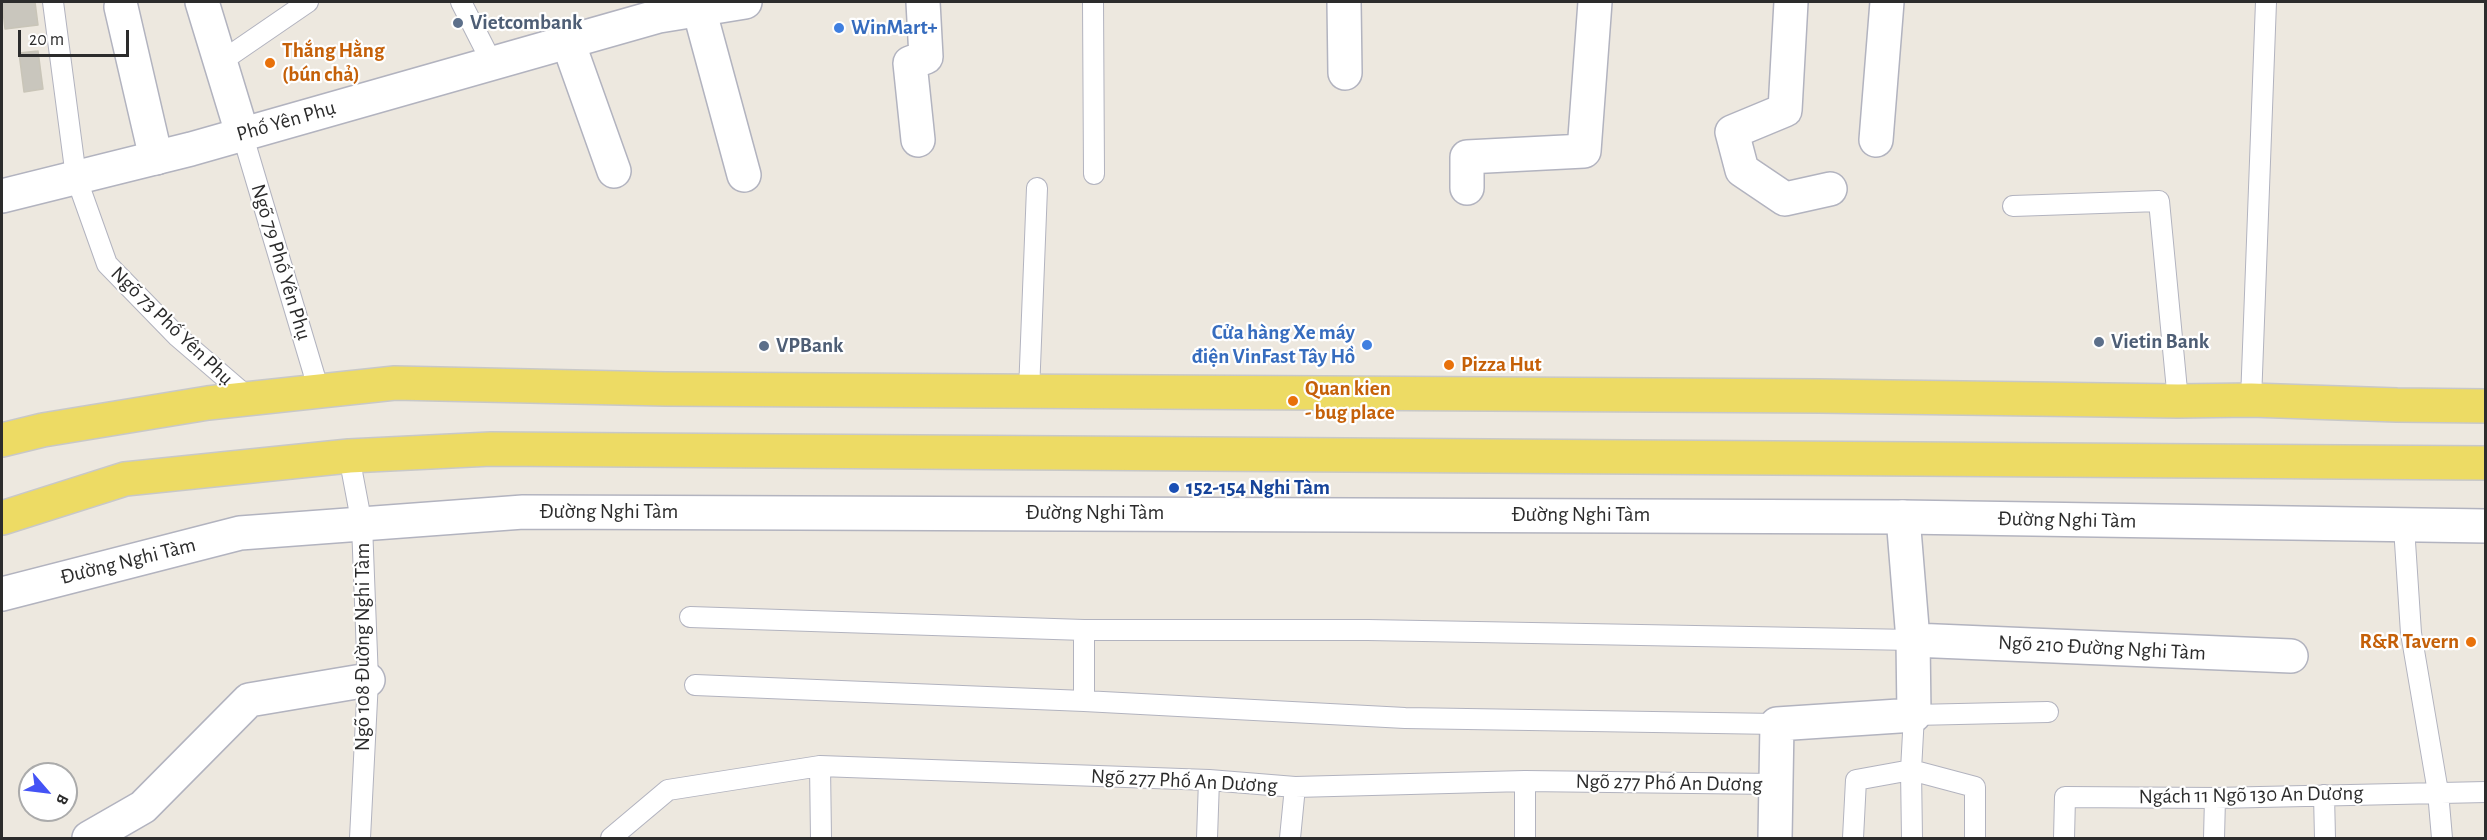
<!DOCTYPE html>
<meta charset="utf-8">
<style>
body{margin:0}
#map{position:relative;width:2487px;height:840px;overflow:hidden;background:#ede8df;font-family:"Alegreya Sans",sans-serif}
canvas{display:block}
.frame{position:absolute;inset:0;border:3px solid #2c2c2c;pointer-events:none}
.north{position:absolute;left:18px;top:762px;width:60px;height:60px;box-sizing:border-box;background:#fff;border:2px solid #ababab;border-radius:50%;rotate:118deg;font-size:16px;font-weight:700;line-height:24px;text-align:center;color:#2c2c2c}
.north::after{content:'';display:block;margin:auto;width:21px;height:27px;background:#4453f5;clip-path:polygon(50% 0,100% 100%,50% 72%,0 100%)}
.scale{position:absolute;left:18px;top:30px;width:111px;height:27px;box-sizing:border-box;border:3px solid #2c2c2c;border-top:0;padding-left:8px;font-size:18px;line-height:21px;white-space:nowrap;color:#2c2c2c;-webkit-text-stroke:4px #fff;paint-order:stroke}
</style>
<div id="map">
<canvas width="2487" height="840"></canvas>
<div class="frame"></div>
<div class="north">B</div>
<div class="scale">20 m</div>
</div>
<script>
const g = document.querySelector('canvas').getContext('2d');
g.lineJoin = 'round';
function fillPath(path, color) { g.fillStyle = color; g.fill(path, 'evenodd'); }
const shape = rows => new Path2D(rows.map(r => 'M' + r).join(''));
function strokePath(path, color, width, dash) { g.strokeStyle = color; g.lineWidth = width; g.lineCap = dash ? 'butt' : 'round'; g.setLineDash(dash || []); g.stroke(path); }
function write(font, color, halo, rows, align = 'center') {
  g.font = font + ' "Alegreya Sans",sans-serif'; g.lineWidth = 4.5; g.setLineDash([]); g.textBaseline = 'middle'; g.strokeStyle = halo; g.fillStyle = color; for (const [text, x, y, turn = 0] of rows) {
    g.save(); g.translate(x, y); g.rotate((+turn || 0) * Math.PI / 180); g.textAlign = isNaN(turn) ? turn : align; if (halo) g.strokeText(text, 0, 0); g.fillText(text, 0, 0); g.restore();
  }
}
const building = shape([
 [2,2,35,2,38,25,5,29,2,2],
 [38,51,43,89,24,92,19,53,38,51]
]);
const service = shape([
 [53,2,76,177,107,264,178,337,250,399],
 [461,2,492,63],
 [1093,2,1094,174],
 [219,63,308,2],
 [242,133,319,391],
 [2013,206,2159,201,2178,401],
 [1029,392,1037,188],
 [2251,400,2266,2],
 [349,456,362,525,368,680,360,838],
 [2404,527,2411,633,2438,792,2442,838],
 [690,617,1084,630,1368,630,1913,640],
 [1084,630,1084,701,1405,718,1777,724],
 [695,685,1084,701],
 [820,766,821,838],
 [2324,795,2325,838],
 [611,838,668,790,820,766,1209,780,1295,787,1525,781,1776,784],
 [1207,838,1209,780],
 [1290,838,1295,787],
 [1525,838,1525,781],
 [1853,838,1856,780,1911,770,1914,715,2048,712],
 [1912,838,1911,770,1975,787,1975,838],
 [2064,838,2065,797,2215,798,2486,792],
 [2214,838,2215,798]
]);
const minor = shape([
 [202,2,242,133],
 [1344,2,1345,73],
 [1791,2,1785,110,1732,132,1742,170,1785,199,1830,189],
 [121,7,156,158],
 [699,9,744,175],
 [568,42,614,171],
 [918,140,910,63,926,57,923,2],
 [1876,140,1887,2],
 [1467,188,1467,157,1584,151,1595,2],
 [1913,640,2291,656],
 [89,838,143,807,249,700,368,680],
 [1775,838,1777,724,1914,715,1913,640,1903,517]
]);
const tertiary = shape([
 [2,196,191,149,659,16,745,2],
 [2,594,240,533,523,512,1903,517,2486,526]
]);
const primary = shape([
 [2,440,43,430,208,403,395,383,665,389,1819,396,2178,401,2251,400,2397,405,2486,406],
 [2,518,125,479,349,456,491,449,2486,463]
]);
const markers = [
 [458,23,6,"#5c6f8a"],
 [839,28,6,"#3f7fe0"],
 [270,63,6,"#e8710a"],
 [2099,342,6,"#5c6f8a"],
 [1367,345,6,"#3f7fe0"],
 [764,346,6,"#5c6f8a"],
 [1449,365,6,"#e8710a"],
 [1293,401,6,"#e8710a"],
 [1174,488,6,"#1a4fb4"],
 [2471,642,6,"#e8710a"]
];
const serviceNames = [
 ["Vietcombank",470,23],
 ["Vietin Bank",2111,342],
 ["VPBank",776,346]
];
const shopNames = [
 ["WinMart+",851,28],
 ["Cửa hàng Xe máy",1355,333,"right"],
 ["điện VinFast Tây Hồ",1355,357,"right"]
];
const foodNames = [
 ["Thắng Hằng",282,51],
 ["(bún chả)",282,75],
 ["Pizza Hut",1461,365],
 ["Quan kien",1305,389],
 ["- bug place",1305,413],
 ["R&R Tavern",2459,642,"right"]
];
const streetNames = [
 ["Phố Yên Phụ",286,121,-16],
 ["Ngõ 79 Phố Yên Phụ",281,262,73],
 ["Ngõ 73 Phố Yên Phụ",172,326,44],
 ["Đường Nghi Tàm",609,512],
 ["Đường Nghi Tàm",1095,513],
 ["Đường Nghi Tàm",1581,515],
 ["Đường Nghi Tàm",2067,520,1],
 ["Đường Nghi Tàm",128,561,-14],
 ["Ngõ 108 Đường Nghi Tàm",363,647,-90],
 ["Ngõ 210 Đường Nghi Tàm",2102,648,3],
 ["Ngõ 277 Phố An Dương",1184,781,3],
 ["Ngõ 277 Phố An Dương",1669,783,1],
 ["Ngách 11 Ngõ 130 An Dương",2251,795,-1]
];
const transitNames = [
 ["152-154 Nghi Tàm",1186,488]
];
fillPath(building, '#c9c6bd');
strokePath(building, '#c9c5b8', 1.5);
strokePath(service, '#b2b3bf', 22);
strokePath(minor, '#b2b3bf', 36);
strokePath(tertiary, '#b2b3bf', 36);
strokePath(primary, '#c8c8c8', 36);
strokePath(service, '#fff', 20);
strokePath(minor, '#fff', 33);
strokePath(tertiary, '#fff', 33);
strokePath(primary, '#eddb64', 33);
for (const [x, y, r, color] of markers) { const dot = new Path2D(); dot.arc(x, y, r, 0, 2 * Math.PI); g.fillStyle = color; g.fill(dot); strokePath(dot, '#fff', 2); }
write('bold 21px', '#4e5e75', '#fff', serviceNames, 'left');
write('bold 21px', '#366cbe', '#fff', shopNames, 'left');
write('bold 21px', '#c56008', '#fff', foodNames, 'left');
write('21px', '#2c2c2c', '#fff', streetNames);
write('bold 21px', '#164399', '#fff', transitNames, 'left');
</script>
